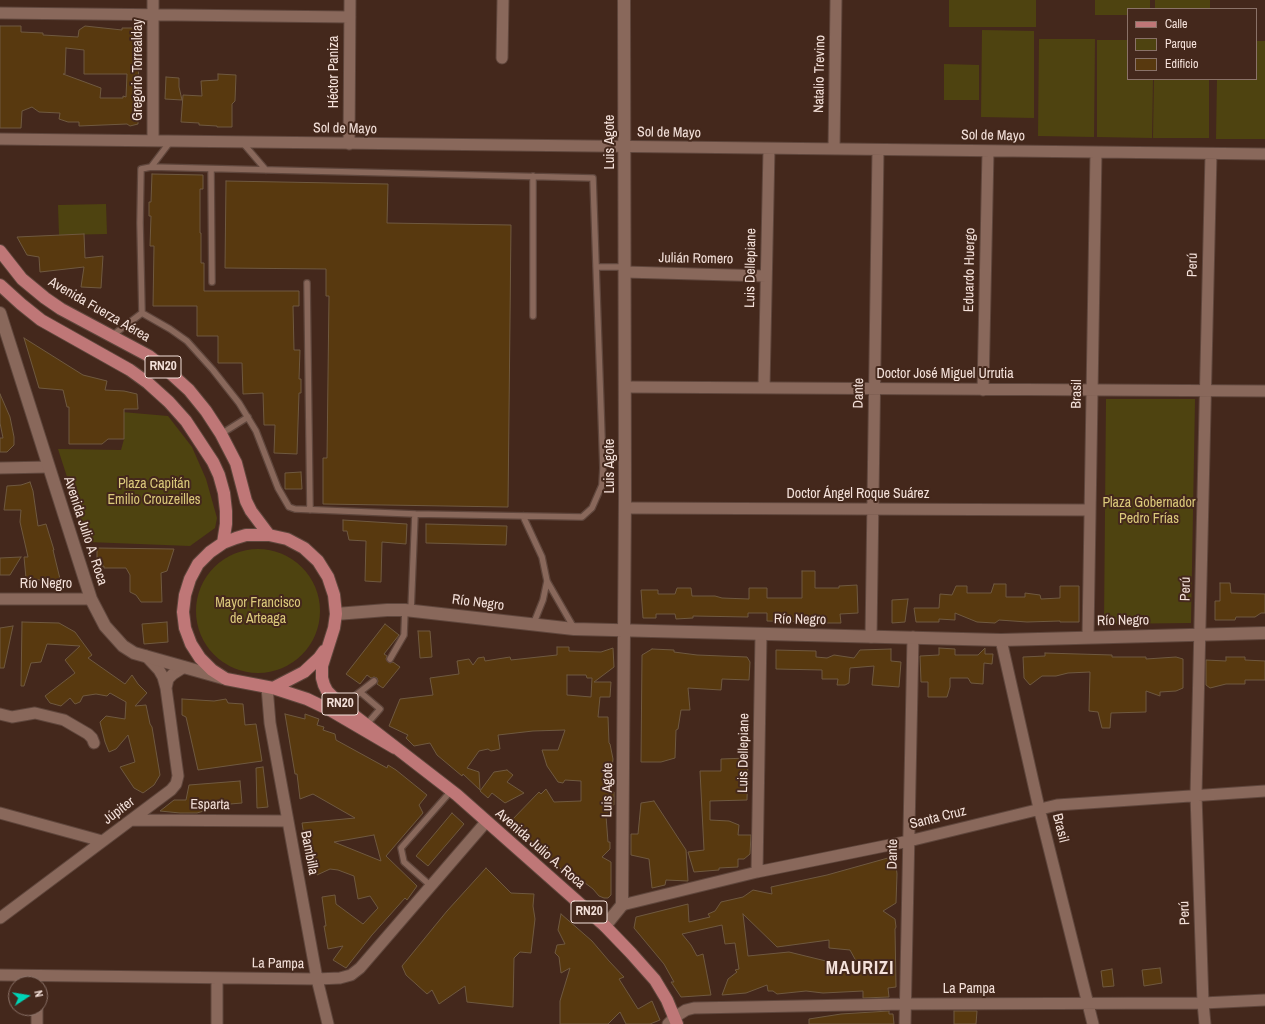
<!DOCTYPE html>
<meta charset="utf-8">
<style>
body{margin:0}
#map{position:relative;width:1265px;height:1024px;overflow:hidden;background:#44281c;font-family:"Archivo Narrow",sans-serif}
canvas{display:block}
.legend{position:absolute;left:1127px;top:8px;width:130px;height:72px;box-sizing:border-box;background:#44281c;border:1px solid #8a7268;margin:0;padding:5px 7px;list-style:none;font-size:12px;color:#f4e1da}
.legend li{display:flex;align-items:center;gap:8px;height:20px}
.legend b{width:20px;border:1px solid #8a7268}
.north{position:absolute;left:8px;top:976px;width:40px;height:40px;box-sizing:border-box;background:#44281c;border:1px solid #8a7268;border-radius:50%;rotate:78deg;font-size:11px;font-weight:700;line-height:16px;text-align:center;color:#f4e1da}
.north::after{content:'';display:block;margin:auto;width:14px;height:18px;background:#00d5b7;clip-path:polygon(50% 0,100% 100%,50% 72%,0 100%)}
</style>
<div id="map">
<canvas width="1265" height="1024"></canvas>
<ul class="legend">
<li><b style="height:5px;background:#bf7777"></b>Calle</li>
<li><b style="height:11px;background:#4e4310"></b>Parque</li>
<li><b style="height:11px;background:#58390f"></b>Edificio</li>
</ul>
<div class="north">N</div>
</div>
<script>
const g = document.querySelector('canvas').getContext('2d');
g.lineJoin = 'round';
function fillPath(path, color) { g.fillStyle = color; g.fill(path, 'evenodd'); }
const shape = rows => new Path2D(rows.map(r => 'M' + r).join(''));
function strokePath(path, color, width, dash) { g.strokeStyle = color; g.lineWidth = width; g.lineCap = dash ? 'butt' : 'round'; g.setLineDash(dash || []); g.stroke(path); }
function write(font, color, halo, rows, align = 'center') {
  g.font = font + ' "Archivo Narrow",sans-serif'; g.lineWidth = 4; g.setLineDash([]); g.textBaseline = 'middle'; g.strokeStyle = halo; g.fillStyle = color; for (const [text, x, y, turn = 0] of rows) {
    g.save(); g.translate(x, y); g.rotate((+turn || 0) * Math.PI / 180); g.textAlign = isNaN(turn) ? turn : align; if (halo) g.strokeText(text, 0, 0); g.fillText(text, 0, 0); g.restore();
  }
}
const green = shape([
 [949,0,1036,0,1036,27,949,27],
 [1095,0,1150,0,1150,9,1128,9,1128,15,1095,15],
 [1155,0,1210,0,1210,9,1155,9],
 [982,30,1034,31,1034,118,981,117],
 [1039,39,1095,39,1094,137,1038,136],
 [1097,40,1128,40,1128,79,1153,79,1152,138,1097,137],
 [1256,41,1265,41,1265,139,1216,139,1217,79,1256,79],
 [944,64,979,65,979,100,944,100],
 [1154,79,1209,79,1209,138,1153,138],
 [106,204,107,234,59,235,58,205],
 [1106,399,1195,399,1191,623,1104,624],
 [122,412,168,416,192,447,206,479,217,518,215,528,190,546,88,542,58,449,121,450,124,439,124,416],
 '196 611a62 62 0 1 1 124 0a62 62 0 1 1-124 0Z'
]);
const building = shape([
 [0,26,21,26,21,32,43,33,43,35,78,37,79,30,85,26,122,30,122,28,139,28,138,124,130,126,127,124,79,126,79,122,68,122,59,119,60,113,39,112,32,107,22,111,21,128,0,128,0,26],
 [66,48,84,50,84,74,127,74,126,97,123,96,123,98,100,98,101,88,63,74,65,74,66,48],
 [218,74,236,75,235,101,232,104,232,127,217,127,217,126,199,125,199,123,181,122,183,95,202,96,201,81,218,80,218,74],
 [166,77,179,78,179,87,182,100,165,99,166,77],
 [152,174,203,175,203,189,200,189,200,233,201,233,201,263,204,263,204,291,299,291,299,306,293,306,294,350,300,350,299,379,301,379,301,393,299,393,297,454,274,453,275,425,264,425,263,393,243,394,242,363,218,363,218,336,197,336,197,306,153,306,154,246,150,246,151,216,149,216,149,202,151,202,152,174],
 [226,181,388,184,387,223,511,225,508,507,323,504,323,458,327,458,329,296,326,296,326,269,225,268,226,181],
 [84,234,85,258,103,256,101,288,81,287,84,267,40,272,39,257,27,255,17,237,84,234],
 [24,338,83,375,107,381,105,390,124,391,137,394,138,409,124,409,124,439,108,439,102,444,69,444,69,407,67,407,63,390,39,388,24,338],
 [0,394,10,417,14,437,14,445,7,452,0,452,0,438,3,438,0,423,0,394],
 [301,472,302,489,285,489,285,473,301,472],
 [30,482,33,491,38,526,46,524,54,550,53,550,61,583,26,578,24,557,28,557,20,522,21,510,4,510,7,486,21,485,30,482],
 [343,520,407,524,406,544,382,542,381,582,365,581,366,541,349,540,347,531,343,531,343,520],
 [426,524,507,526,506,545,426,543,426,524],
 [97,548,174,549,167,571,161,573,162,602,141,602,136,595,130,592,130,575,126,568,104,568,104,566,97,567,97,548],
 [21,557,10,575,0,575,0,558,21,557],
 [802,571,815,571,815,588,839,588,839,586,857,585,858,613,840,614,841,623,826,623,826,622,767,621,767,613,748,613,748,617,693,616,693,618,676,619,675,614,656,614,656,618,643,618,641,590,658,590,658,594,675,594,677,588,691,588,692,596,715,596,722,598,749,599,749,588,767,588,767,598,802,598,802,571],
 [1220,583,1230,583,1231,593,1265,594,1265,613,1261,613,1255,617,1236,617,1235,620,1215,620,1215,601,1220,601,1220,583],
 [994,584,1006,584,1006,597,1025,597,1025,593,1040,595,1041,599,1060,598,1060,586,1079,586,1079,622,1060,622,1060,621,1027,622,999,620,995,623,977,622,955,613,955,620,939,619,939,622,916,622,914,608,939,608,940,594,952,595,956,586,967,586,967,593,991,593,994,584],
 [908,599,905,622,892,623,892,600,908,599],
 [22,622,59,623,75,632,92,655,88,658,125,684,132,675,138,684,147,693,135,706,146,705,150,724,152,727,160,775,154,785,143,793,134,788,120,767,135,762,128,735,116,749,109,752,105,742,100,722,106,716,125,719,126,702,110,693,107,696,96,694,83,696,80,702,75,704,70,698,61,706,50,703,45,696,75,673,65,660,80,646,47,644,41,662,31,663,24,686,21,686,22,622],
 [167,622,168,642,144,644,142,624,167,622],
 [385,624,399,635,384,654,387,656,386,659,388,662,390,663,393,662,400,667,383,688,377,684,378,681,377,678,374,677,371,678,367,675,360,684,346,674,385,624],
 [13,626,4,668,0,668,0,628,13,626],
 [418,631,430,631,432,657,420,658,418,631],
 [557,647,569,647,569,651,601,652,613,648,614,667,594,682,611,682,610,697,600,697,598,717,608,717,609,743,610,744,613,759,610,792,614,792,614,805,612,805,610,816,606,816,608,842,610,842,610,849,602,857,611,862,611,895,608,898,604,898,599,896,593,889,576,876,562,870,510,822,539,792,541,794,546,789,554,802,581,801,581,781,565,780,563,783,558,782,547,766,542,750,558,750,565,730,533,731,498,735,500,749,491,751,488,749,479,751,467,768,479,772,480,790,463,774,462,776,437,755,430,743,414,746,406,738,408,735,389,726,400,699,433,695,430,678,459,674,457,661,469,659,473,665,478,658,484,657,485,661,510,657,511,660,557,655,557,647],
 [567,675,586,675,587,678,592,678,591,697,567,695,567,675],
 [939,648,955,649,955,655,978,655,985,648,985,654,993,654,992,664,984,663,983,684,971,683,968,678,950,678,950,687,947,697,928,697,928,682,921,682,920,656,939,655,939,648],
 [652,649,674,650,674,652,697,655,747,657,750,662,749,680,722,679,721,690,688,688,690,710,681,710,678,729,676,730,675,758,661,762,641,762,642,655,652,649],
 [891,649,891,661,901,662,899,687,872,685,874,666,850,668,849,683,845,685,837,685,838,679,822,679,822,670,776,669,776,650,816,651,816,657,827,658,834,655,854,658,860,650,891,649],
 [1045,653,1112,655,1112,657,1146,657,1146,659,1176,657,1183,659,1183,688,1176,691,1160,692,1160,696,1146,691,1146,712,1111,713,1110,728,1102,728,1098,712,1089,711,1090,672,1068,673,1056,676,1042,676,1030,685,1024,678,1023,657,1045,656,1045,653],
 [1226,657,1245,657,1245,660,1265,661,1265,680,1245,680,1245,684,1226,684,1210,688,1206,685,1206,660,1226,661,1226,657],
 [182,699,214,701,226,699,228,703,243,704,245,725,256,724,262,761,198,770,186,717,182,715,182,699],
 [285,714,305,719,305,714,319,719,317,725,324,727,323,730,335,734,336,740,387,768,388,765,396,770,427,795,419,805,423,813,386,856,417,886,407,900,405,898,372,935,346,968,333,960,343,946,328,949,324,926,326,926,322,897,335,895,336,904,363,924,378,908,370,896,358,899,354,876,338,870,330,869,317,875,309,867,302,823,355,818,313,794,300,799,297,774,295,774,285,714],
 [374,835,381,861,334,842,374,835],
 [748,758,747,800,710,801,710,820,729,821,739,825,738,835,751,835,750,854,744,859,738,859,738,867,719,868,719,870,694,872,688,852,704,850,700,771,721,771,721,759,748,758],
 [263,767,268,807,257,808,256,768,263,767],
 [507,770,513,775,507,782,524,793,505,803,492,793,488,798,480,791,494,772,507,770],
 [240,781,242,803,206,806,207,810,197,813,180,813,160,811,174,800,186,800,189,785,240,781],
 [654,801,686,850,688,881,666,880,665,885,652,888,649,859,631,855,631,834,638,834,641,803,654,801],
 [452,813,464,824,428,866,416,856,452,813],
 [895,856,897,874,896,903,883,911,895,919,896,927,895,929,896,987,888,988,889,997,863,998,863,991,823,993,806,991,777,994,773,991,768,991,767,985,746,993,722,995,728,979,737,972,735,970,739,969,735,943,725,944,722,925,682,934,691,945,697,956,703,954,711,995,681,997,671,982,674,982,664,964,634,928,636,917,688,904,689,922,710,917,708,914,715,911,721,902,743,897,753,890,772,894,771,887,827,875,895,856],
 [743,914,777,947,829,940,829,948,850,950,861,970,830,971,830,962,789,952,748,956,743,914],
 [486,868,511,893,534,894,533,906,535,919,531,953,520,952,514,958,513,1007,467,1002,465,986,439,1004,432,990,427,994,406,975,402,966,447,911,486,868],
 [561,914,592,941,609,961,624,977,619,979,638,1009,652,1001,660,1020,650,1024,626,1024,620,1012,608,1024,560,1024,560,1001,570,968,561,973,559,957,555,953,557,945,565,944,558,930,561,914],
 [1160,968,1162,983,1144,986,1142,970,1160,968],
 [1112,969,1114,986,1103,987,1101,971,1112,969],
 [889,1011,889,1014,893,1014,894,1024,809,1024,809,1019,841,1014,889,1011],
 [954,1011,977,1011,976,1024,954,1024,954,1011]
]);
const lane = shape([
 [242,142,266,170],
 [151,167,593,178,603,468,602,485,592,508,582,517,415,514,295,509,289,507,278,488,256,431,239,403,213,370,187,341,170,329,142,313,140,223,141,169,151,167],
 [151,167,170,142],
 [211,169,212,282],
 [596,267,625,267],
 [307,283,310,510],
 [533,316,533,176],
 [113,335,142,313],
 [221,434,248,417],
 [523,516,542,557,547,581,574,628],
 [411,610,415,514],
 [533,625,543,600,547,581],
 [390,659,404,635,405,610],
 [360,692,380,709,366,725],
 [342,706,374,681],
 [431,886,404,862,401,848,451,791]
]);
const street = shape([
 [0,13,350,17],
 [502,58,503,0],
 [0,139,1265,154],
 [153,141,153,0],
 [349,144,350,0],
 [834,149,836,0],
 [625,272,766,276],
 [625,387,1265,391],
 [764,388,769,149],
 [983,390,988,151],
 [0,468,49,467],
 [625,508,1090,510],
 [0,599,91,599],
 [871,637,878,150],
 [1088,637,1096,152],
 [1001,640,1039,808,1093,1024],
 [267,687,270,723,288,821,317,979,328,1024],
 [166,688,168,679,173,674,184,667],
 [0,714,12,717,35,713,64,720,88,734,92,738,94,743],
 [0,813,102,841],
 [132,820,288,821],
 [757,872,761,634],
 [622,905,757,872,909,841,1057,805,1265,791],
 [0,918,171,790,176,784,178,776,166,688,163,677,159,670,146,656],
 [0,975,317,979,340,978,351,975,360,968,486,822],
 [37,1024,37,1008],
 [217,1024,217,978],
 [668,1024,675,1017,686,1010,694,1008,905,1004,1203,1003,1265,1000],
 [905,1024,913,637],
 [1205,1024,1203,1003,1196,795,1211,154]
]);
const secondary = shape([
 [0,313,91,599,105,626,123,646,134,653,223,678],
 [336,614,387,610,405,610,574,629,1001,640,1265,633],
 [605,926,622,905,625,498,624,0]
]);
const primary = shape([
 [0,251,22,279,45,298,61,309,149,356,167,370,189,390,206,411,221,434,236,463,246,501,251,511,269,535],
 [0,285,21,304,41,320,130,370,148,383,169,402,186,421,213,462,219,475,224,493,226,511,226,524,223,543],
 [273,688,304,672,319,658,324,651],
 [395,748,330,710,307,699,273,688,226,679,212,670,200,658,191,644,185,628,183,612,185,595,190,579,198,564,210,552,223,543,236,538,246,535,269,535,287,539,304,548,318,561,328,577,334,595,336,614,334,628,322,666,322,678,324,685,327,691,342,706,457,795,605,926,631,953,655,980,667,1000,677,1024]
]);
const shields = [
 [163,367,36],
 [340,704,36],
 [589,912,36]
];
const shieldNames = [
 ["RN20",163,367],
 ["RN20",340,704],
 ["RN20",589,912]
];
const streetNames = [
 ["Gregorio Torrealday",138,70,-90],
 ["Héctor Paniza",334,72,-90],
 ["Natalio Trevino",820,74,-89],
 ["Sol de Mayo",345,129,1],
 ["Sol de Mayo",669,133,1],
 ["Sol de Mayo",993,136,1],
 ["Luis Agote",610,142,-90],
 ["Julián Romero",696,259,1],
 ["Perú",1193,265,-89],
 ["Luis Dellepiane",751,268,-89],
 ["Eduardo Huergo",970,270,-89],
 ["Avenida Fuerza Aérea",99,310,30],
 ["Doctor José Miguel Urrutia",945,374],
 ["Dante",859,393,-89],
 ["Brasil",1077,394,-89],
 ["Luis Agote",610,466,-90],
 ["Doctor Ángel Roque Suárez",858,494],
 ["Avenida Julio A. Roca",85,531,72],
 ["Río Negro",46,584],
 ["Perú",1186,589,-89],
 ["Río Negro",478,603,7],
 ["Río Negro",800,620,1],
 ["Río Negro",1123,621,-1],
 ["Luis Dellepiane",744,753,-89],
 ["Luis Agote",608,790,-89],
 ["Esparta",210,805,1],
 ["Júpiter",119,811,-37],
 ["Santa Cruz",938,818,-14],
 ["Brasil",1060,828,76],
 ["Avenida Julio A. Roca",540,849,41],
 ["Bambilla",309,853,79],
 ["Dante",893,854,-89],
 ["Perú",1185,913,-92],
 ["La Pampa",278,964,1],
 ["La Pampa",969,989]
];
const parkNames = [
 ["Plaza Capitán",154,484],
 ["Emilio Crouzeilles",154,500],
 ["Plaza Gobernador",1149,503],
 ["Pedro Frías",1149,519],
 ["Mayor Francisco",258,603],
 ["de Arteaga",258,619]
];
const districtNames = [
 ["MAURIZI",860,969]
];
fillPath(green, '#4e4310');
fillPath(building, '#58390f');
strokePath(building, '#6f5940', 1);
strokePath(lane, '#5f463c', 8);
strokePath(street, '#5f463c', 13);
strokePath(secondary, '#5f463c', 14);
strokePath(primary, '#5f463c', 14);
strokePath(lane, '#89685b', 5.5);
strokePath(street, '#89685b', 11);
strokePath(secondary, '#89685b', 12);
strokePath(primary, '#bf7777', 12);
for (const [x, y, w] of shields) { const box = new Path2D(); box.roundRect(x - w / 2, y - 11, w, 22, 3); g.fillStyle = '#44281c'; g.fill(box); strokePath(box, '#f4e1da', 1); }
write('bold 13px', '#f4e1da', null, shieldNames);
write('14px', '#f4e1da', '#44281c', streetNames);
write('14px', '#dbc97b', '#44281c', parkNames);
g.letterSpacing = '1px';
write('bold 18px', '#f4e1da', '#44281c', districtNames);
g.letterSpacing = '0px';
</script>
